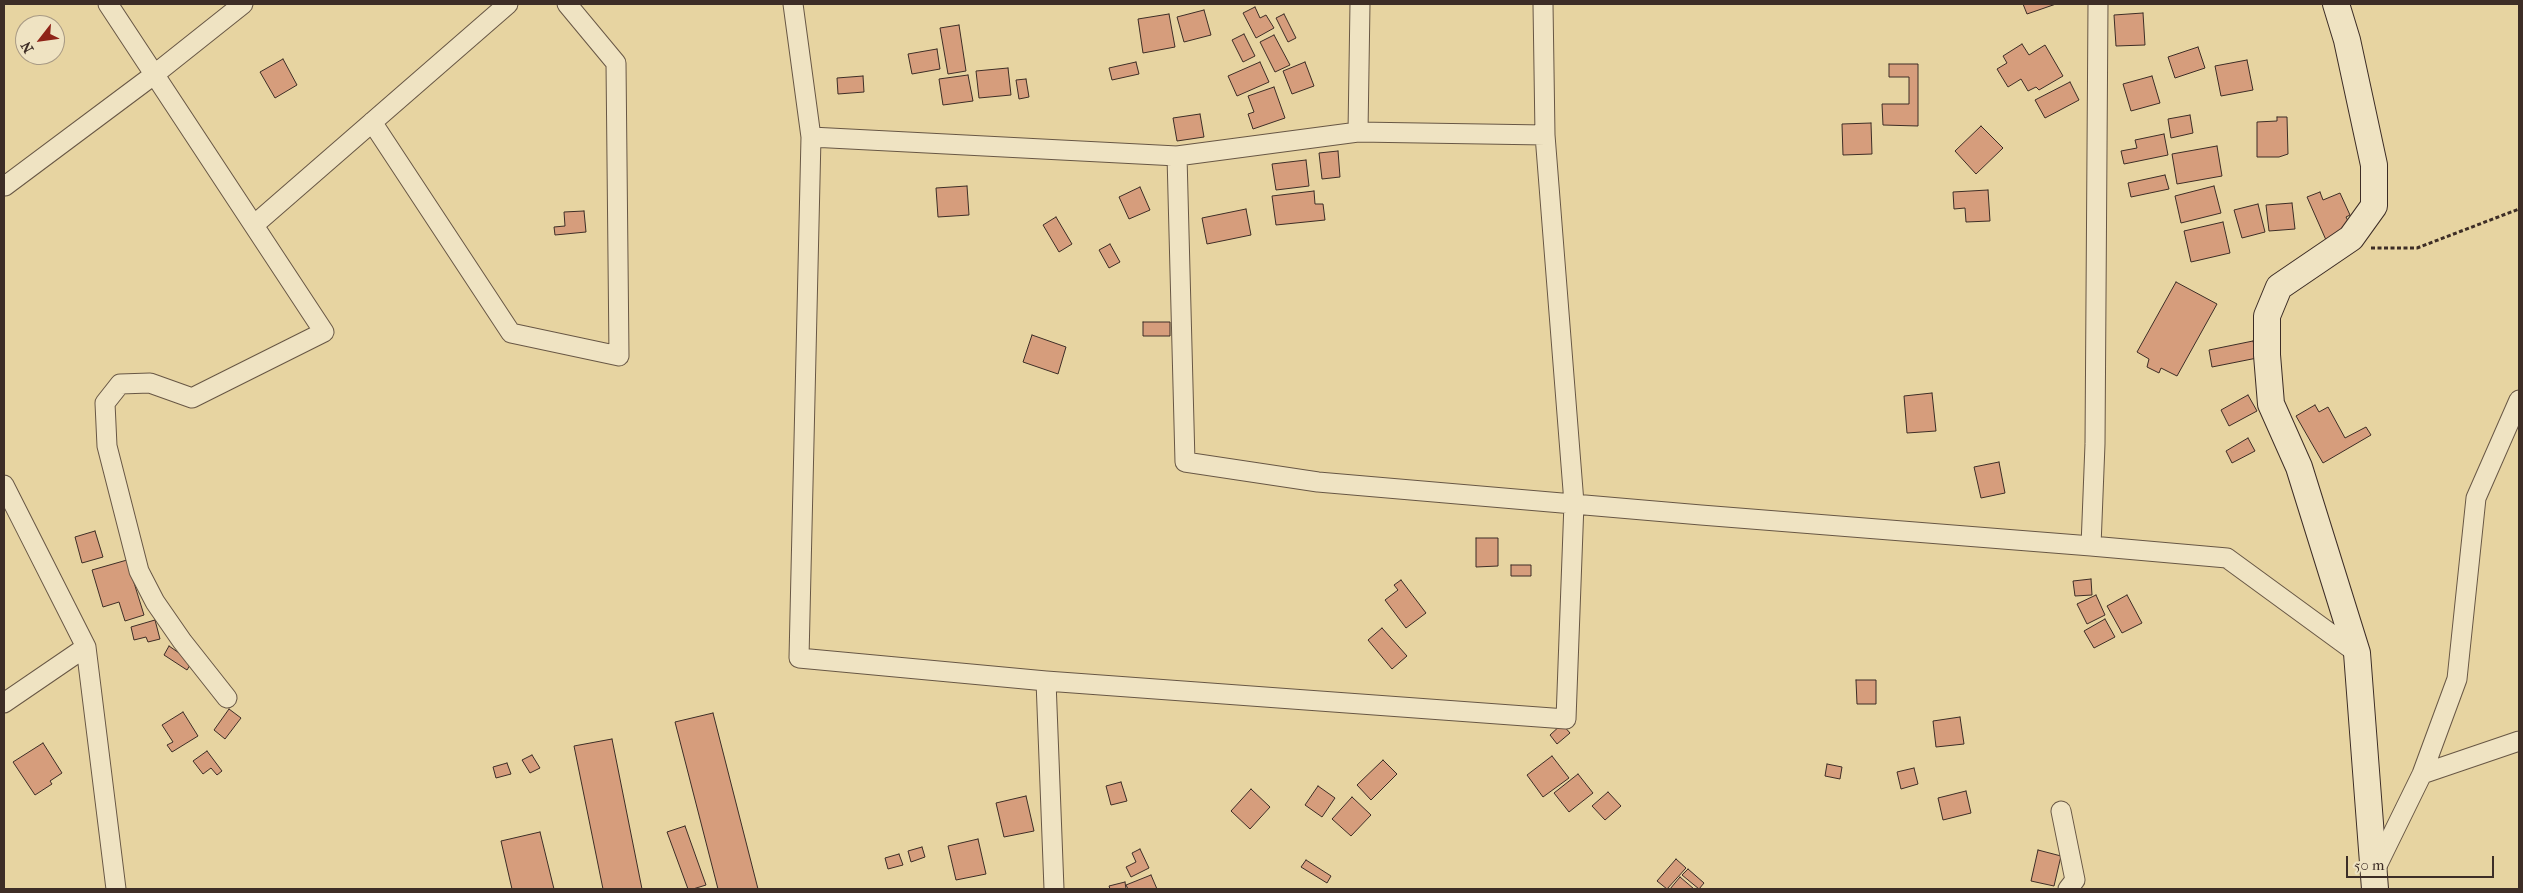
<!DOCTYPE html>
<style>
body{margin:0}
#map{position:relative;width:2523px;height:893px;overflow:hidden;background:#e7d4a1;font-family:"IM FELL French Canon",serif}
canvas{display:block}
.frame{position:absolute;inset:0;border:5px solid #3d2d26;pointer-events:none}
.north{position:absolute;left:15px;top:15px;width:50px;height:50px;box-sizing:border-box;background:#efe3c2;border:1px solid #a89a84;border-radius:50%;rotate:240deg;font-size:14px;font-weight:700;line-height:20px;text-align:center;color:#3d2d26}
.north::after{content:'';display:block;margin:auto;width:18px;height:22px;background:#8f2418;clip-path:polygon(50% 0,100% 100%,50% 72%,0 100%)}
.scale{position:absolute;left:2346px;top:856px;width:148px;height:22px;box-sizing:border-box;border:2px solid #3d2d26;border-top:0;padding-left:6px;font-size:15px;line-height:18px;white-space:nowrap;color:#3d2d26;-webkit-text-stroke:4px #efe3c2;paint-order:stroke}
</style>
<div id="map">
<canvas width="2523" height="893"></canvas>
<div class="frame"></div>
<div class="north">N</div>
<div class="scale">50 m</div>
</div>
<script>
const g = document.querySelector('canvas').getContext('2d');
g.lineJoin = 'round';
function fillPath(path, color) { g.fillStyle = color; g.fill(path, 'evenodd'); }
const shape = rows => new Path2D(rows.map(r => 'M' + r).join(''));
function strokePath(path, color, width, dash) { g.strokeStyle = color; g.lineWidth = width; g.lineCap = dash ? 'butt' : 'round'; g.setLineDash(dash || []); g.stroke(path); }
const building = shape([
 [2023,4,2056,4,2027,14,2023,4],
 [1255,7,1260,18,1266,15,1274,28,1256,38,1243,13,1255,7],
 [1204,10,1211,35,1184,42,1177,17,1204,10],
 [2143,13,2145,45,2116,46,2114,15,2143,13],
 [1169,14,1175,47,1143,53,1138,19,1169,14],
 [1284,14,1296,38,1288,42,1276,18,1284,14],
 [959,25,966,71,948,74,940,28,959,25],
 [1244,34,1255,56,1243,62,1232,40,1244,34],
 [1274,35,1290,65,1275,72,1260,42,1274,35],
 [2022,44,2029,55,2045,45,2063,76,2039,90,2036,87,2028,91,2021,79,2008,87,1997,69,2007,63,2003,56,2022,44],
 [2198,47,2205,68,2175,78,2168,57,2198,47],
 [937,49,940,69,912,74,908,54,937,49],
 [283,59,297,85,275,98,260,72,283,59],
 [2247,60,2253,90,2221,96,2215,66,2247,60],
 [1136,62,1139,74,1112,80,1109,68,1136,62],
 [1260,62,1269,82,1237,96,1228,76,1260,62],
 [1305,62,1314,86,1292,94,1283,71,1305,62],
 [1889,64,1918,64,1918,126,1883,125,1882,104,1909,104,1909,77,1889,77,1889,64],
 [1008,68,1011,95,979,98,976,71,1008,68],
 [968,75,973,101,943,105,939,79,968,75],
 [863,76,864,92,838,94,837,78,863,76],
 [2152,76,2160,103,2131,111,2123,84,2152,76],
 [1026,79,1029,97,1019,99,1016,80,1026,79],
 [2070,82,2079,100,2045,118,2035,100,2070,82],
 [1274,87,1285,118,1253,129,1248,114,1254,112,1248,96,1274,87],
 [1200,114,1204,137,1177,141,1173,118,1200,114],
 [2190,115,2193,133,2171,138,2168,119,2190,115],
 [2277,117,2287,117,2288,154,2279,157,2257,157,2257,122,2277,121,2277,117],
 [1871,123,1872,154,1843,155,1842,124,1871,123],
 [1981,126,2003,148,1976,174,1955,151,1981,126],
 [2164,134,2168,155,2124,164,2121,151,2137,148,2135,140,2164,134],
 [2217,146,2222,176,2177,184,2172,154,2217,146],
 [1338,151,1340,177,1322,179,1319,153,1338,151],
 [1306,160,1309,186,1276,190,1272,164,1306,160],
 [2165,175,2169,189,2131,197,2128,183,2165,175],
 [967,186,969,215,938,217,936,188,967,186],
 [2214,186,2221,213,2181,223,2175,196,2214,186],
 [1140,187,1150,210,1129,219,1119,197,1140,187],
 [1988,190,1990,221,1966,222,1965,208,1954,209,1953,192,1988,190],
 [1314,191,1315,204,1323,204,1325,220,1276,225,1272,196,1314,191],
 [2320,192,2323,200,2340,193,2350,215,2346,217,2349,223,2343,226,2345,232,2326,240,2307,197,2320,192],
 [2292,203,2295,229,2269,231,2266,205,2292,203],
 [2258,204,2265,232,2242,238,2234,210,2258,204],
 [1246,209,1251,235,1207,244,1202,218,1246,209],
 [584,211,586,232,555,235,554,227,565,226,564,212,584,211],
 [1056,217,1072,244,1059,252,1043,225,1056,217],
 [2223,222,2230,253,2191,262,2184,231,2223,222],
 [1110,244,1120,262,1109,268,1099,250,1110,244],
 [2176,282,2217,304,2177,376,2161,368,2159,373,2147,367,2149,359,2137,352,2176,282],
 [1143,322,1170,322,1170,336,1143,336,1143,322],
 [1032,335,1066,347,1058,374,1023,362,1032,335],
 [2253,341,2257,358,2212,367,2209,350,2253,341],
 [1932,393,1936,431,1907,433,1904,396,1932,393],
 [2248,395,2257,411,2229,426,2221,410,2248,395],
 [2315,405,2319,412,2328,407,2345,438,2366,427,2371,435,2323,463,2296,416,2315,405],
 [2248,438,2255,451,2232,463,2226,451,2248,438],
 [1999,462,2005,493,1981,498,1974,467,1999,462],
 [95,531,103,557,82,563,75,537,95,531],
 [1476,538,1498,538,1498,566,1476,567,1476,538],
 [127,560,144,615,125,621,119,602,103,607,92,570,127,560],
 [1511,565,1531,565,1531,576,1511,576,1511,565],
 [2091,579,2092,595,2075,596,2073,581,2091,579],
 [1401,580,1426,613,1406,628,1385,600,1398,590,1394,585,1401,580],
 [2096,595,2105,615,2087,624,2077,604,2096,595],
 [2127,595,2142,623,2122,633,2107,606,2127,595],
 [2105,619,2115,637,2094,648,2084,631,2105,619],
 [155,620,160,639,148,642,146,637,134,640,131,627,155,620],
 [1382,628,1407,656,1392,669,1368,640,1382,628],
 [169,646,192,662,187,670,164,655,169,646],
 [1856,680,1876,680,1876,704,1857,704,1856,680],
 [229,709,241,718,225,739,214,730,229,709],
 [183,712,198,736,172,752,167,745,173,742,162,725,183,712],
 [713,713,758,889,718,889,675,722,713,713],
 [1960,717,1964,744,1936,747,1933,721,1960,717],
 [1562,724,1570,733,1557,744,1550,735,1562,724],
 [612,739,642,889,603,889,574,746,612,739],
 [43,743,62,773,50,781,52,784,35,795,13,762,43,743],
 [207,751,222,771,217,775,211,768,203,774,193,761,207,751],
 [532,755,540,768,530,773,522,760,532,755],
 [1552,756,1569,778,1543,797,1527,775,1552,756],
 [1383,760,1397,774,1371,800,1357,785,1383,760],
 [507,763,511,774,496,778,493,767,507,763],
 [1827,764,1842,767,1840,779,1825,776,1827,764],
 [1914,768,1918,784,1901,789,1897,772,1914,768],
 [1578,774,1593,793,1569,812,1554,793,1578,774],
 [1121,782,1127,801,1111,805,1106,786,1121,782],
 [1318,786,1335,798,1322,817,1305,805,1318,786],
 [1251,789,1270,807,1250,829,1231,811,1251,789],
 [1966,791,1971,813,1943,820,1938,798,1966,791],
 [1608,792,1621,806,1605,820,1592,806,1608,792],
 [1026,796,1034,831,1004,837,996,803,1026,796],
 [1352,797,1371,815,1351,836,1332,819,1352,797],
 [685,826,706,885,693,889,688,889,667,832,685,826],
 [540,832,554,889,512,889,501,841,540,832],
 [978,839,986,874,956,880,948,846,978,839],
 [922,847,925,857,911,862,908,851,922,847],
 [1140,849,1149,868,1131,877,1126,867,1136,862,1132,853,1140,849],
 [2038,850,2061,856,2054,886,2031,881,2038,850],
 [899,854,903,865,888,869,885,858,899,854],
 [1676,859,1686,868,1667,889,1657,881,1676,859],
 [1306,860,1331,876,1327,883,1301,867,1306,860],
 [1688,869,1704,883,1699,889,1682,875,1688,869],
 [1151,875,1157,889,1128,889,1126,885,1151,875],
 [1680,877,1694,889,1670,889,1680,877],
 [1125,882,1126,889,1110,889,1109,886,1125,882]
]);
const path = shape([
 [2371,248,2417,248,2519,209]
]);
const street = shape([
 [108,4,324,332,192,398,150,383,120,384,105,403,107,446,139,571,155,602,182,641,227,698],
 [793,4,811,137,799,658,1046,681,1566,719,1574,503,1545,135,1543,4],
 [1360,4,1358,132,1545,135],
 [2098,4,2095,444,2091,546,2227,558,2357,653],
 [372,122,511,333,619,356,616,63,567,4],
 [811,137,1177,156,1358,132],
 [1177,156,1185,462,1318,482,1701,515,2091,546],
 [4,184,5,186,155,74,243,4],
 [254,225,508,4],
 [4,485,86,647,116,889],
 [1046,681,1054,889],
 [4,703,86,647],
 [2422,774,2519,741],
 [2061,811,2075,880,2068,889],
 [2374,872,2422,774,2457,679,2476,498,2519,400]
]);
const secondary = shape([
 [2336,4,2347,40,2374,165,2374,206,2351,238,2279,287,2267,316,2267,355,2271,404,2299,467,2357,653,2375,889]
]);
fillPath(building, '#d69d7c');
strokePath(building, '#3d2d26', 1);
strokePath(street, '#685745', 21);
strokePath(secondary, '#3d2d26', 28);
strokePath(path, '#3d2d26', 3, [4, 2.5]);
strokePath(street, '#efe3c2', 19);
strokePath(secondary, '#efe3c2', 26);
</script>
